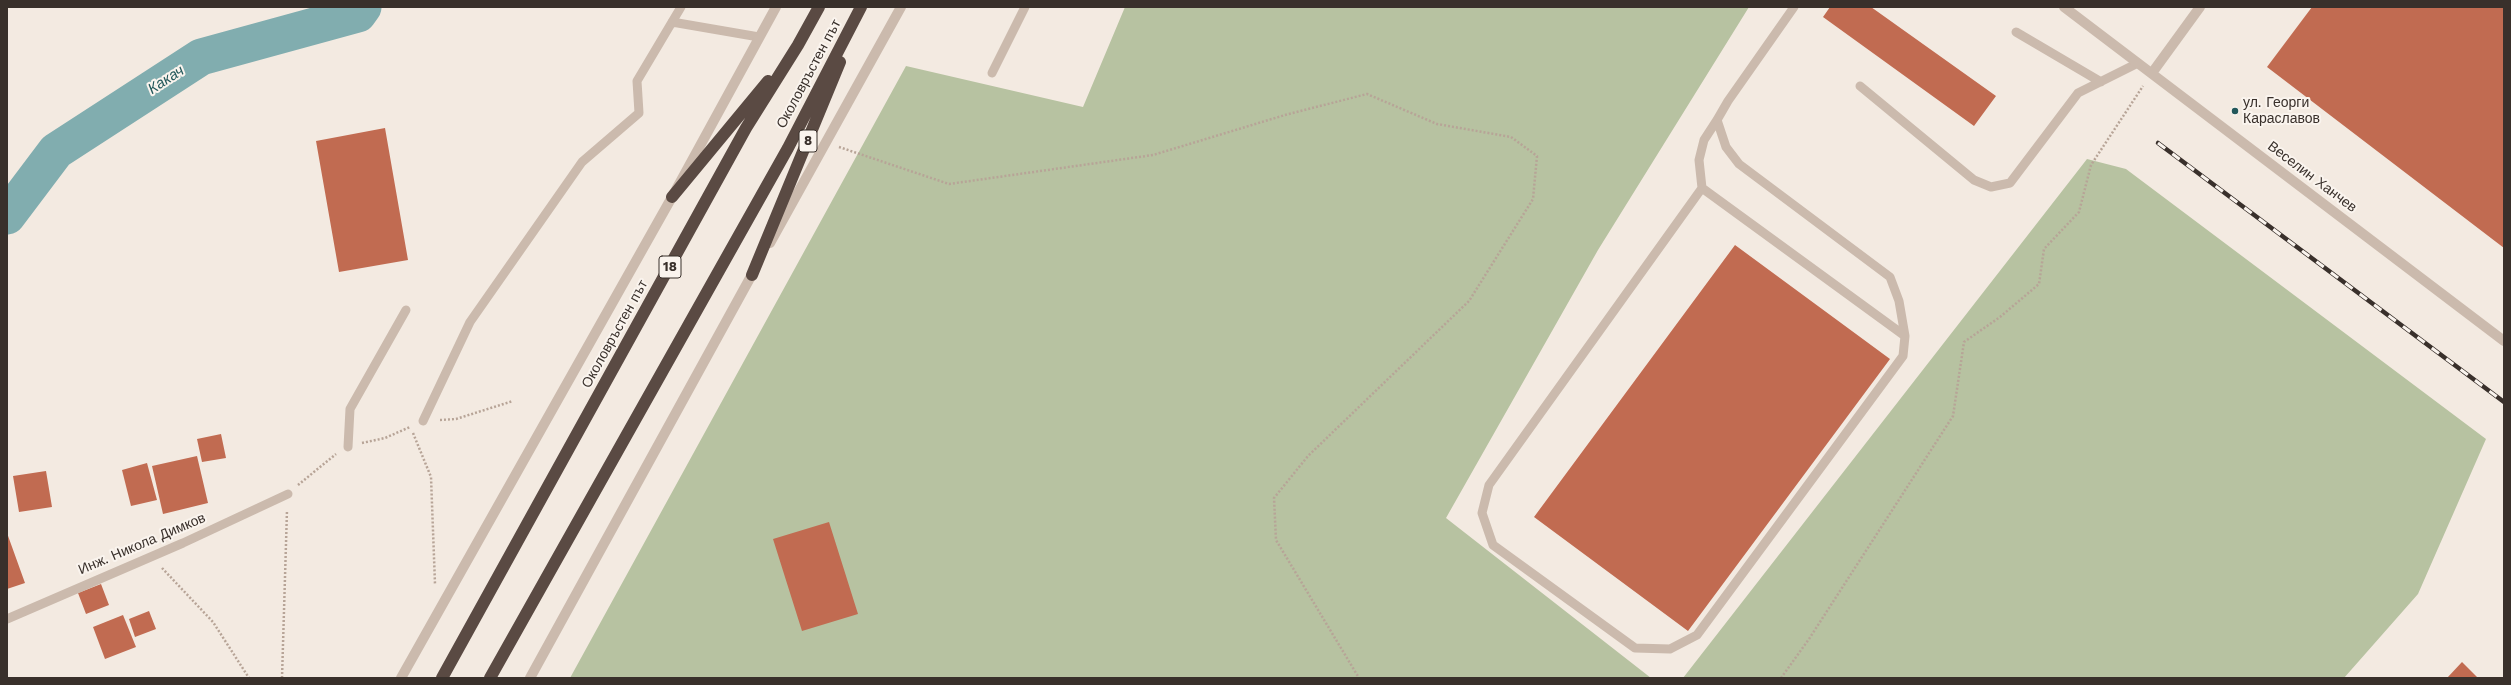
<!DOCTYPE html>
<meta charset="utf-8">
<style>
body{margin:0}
#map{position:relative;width:2511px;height:685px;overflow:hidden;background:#f3eae1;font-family:"Work Sans",sans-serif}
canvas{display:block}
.frame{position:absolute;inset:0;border:8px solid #39302b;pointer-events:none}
</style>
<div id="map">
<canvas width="2511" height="685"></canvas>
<div class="frame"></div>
</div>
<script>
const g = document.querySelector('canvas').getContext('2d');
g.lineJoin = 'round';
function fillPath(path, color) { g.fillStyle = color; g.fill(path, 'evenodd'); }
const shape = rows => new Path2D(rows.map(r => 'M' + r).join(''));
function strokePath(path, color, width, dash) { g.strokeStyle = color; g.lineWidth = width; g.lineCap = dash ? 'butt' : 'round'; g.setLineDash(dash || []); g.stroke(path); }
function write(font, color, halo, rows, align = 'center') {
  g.font = font + ' "Work Sans",sans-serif'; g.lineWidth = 4; g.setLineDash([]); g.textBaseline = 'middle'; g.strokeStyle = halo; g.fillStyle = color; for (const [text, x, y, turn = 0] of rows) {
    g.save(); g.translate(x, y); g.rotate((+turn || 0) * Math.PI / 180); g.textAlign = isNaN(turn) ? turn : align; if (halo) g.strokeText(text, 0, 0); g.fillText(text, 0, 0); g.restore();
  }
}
const green = shape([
 [1125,7,1749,7,1598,250,1446,518,1651,678,570,678,906,66,1083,107],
 [2087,159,2126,169,2486,439,2418,594,2344,678,1683,678]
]);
const river = shape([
 [7,216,56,151,201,57,358,14,363,7]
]);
const building = shape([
 [1830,7,1871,7,1996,96,1974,126,1823,17],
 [2312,7,2504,7,2504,248,2267,67],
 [385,128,408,260,339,272,316,141],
 [1735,245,1890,359,1688,631,1534,517],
 [221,434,226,458,202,462,197,439],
 [197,456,208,503,163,514,152,466],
 [147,463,157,500,131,506,122,470],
 [46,471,52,507,19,512,13,476],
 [829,522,858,614,802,631,773,539],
 [7,533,25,583,7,589],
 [101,584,109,605,86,614,78,593],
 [149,611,156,629,135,637,129,619],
 [123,615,136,647,105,659,93,627],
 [2462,662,2478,678,2447,678]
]);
const path = shape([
 [839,147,949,184,1153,155,1285,115,1367,94,1437,124,1511,137,1537,156,1533,199,1469,301,1308,456,1274,498,1276,540,1359,678],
 [440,420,456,419,513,401],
 [413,433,431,477,435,584],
 [362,443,385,438,410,427],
 [298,485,336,454],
 [162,568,213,622,249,678],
 [282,678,287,510],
 [1781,678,1809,639,1953,416,1964,342,2000,317,2039,284,2044,249,2079,212,2091,165,2143,86]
]);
const lane = shape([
 [672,22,759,37],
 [2016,32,2101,82],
 [992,73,1025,7],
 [1860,86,1974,180,1991,187,2010,183,2078,93,2138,63],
 [1717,120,1726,147,1739,164,1890,277,1899,301,1905,336,1903,356,1697,635,1670,649,1635,648,1493,545,1482,513,1489,485,1702,188,1699,160,1704,140,1717,120,1728,101,1794,7],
 [1702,188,1905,336],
 [423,421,470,322,582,162,639,113,637,81,681,7],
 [348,447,350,409,406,310],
 [7,619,183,543,288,494]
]);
const street = shape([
 [2064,7,2504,341],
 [2152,73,2200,7],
 [770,243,901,7],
 [401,678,672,197,776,7],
 [530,678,755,269]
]);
const highway = shape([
 [672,197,768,81],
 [752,275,840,62],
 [442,678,746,128,798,45,819,7],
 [490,678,788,148,861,7]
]);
const rail = shape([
 [2158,143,2504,402]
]);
const markers = [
 [2235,111,4,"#22575a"]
];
const shields = [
 [808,141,18],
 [670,267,22]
];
const shieldNames = [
 ["8",808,141],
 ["18",670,267]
];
const streetNames = [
 ["Околовръстен път",809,74,-62],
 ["Веселин Ханчев",2312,177,37],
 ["Околовръстен път",615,334,-61],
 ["Инж. Никола Димков",142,544,-23]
];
const poiNames = [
 ["ул. Георги",2243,103],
 ["Караславов",2243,119]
];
const waterNames = [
 ["Какач",166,80,-33]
];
fillPath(green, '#b7c2a1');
strokePath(river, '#81adaf', 37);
fillPath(building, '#c16b51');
strokePath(path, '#b7a497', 2.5, [2, 2]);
strokePath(lane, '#cbbaad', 9);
strokePath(street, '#cbbaad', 10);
strokePath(highway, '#5a4a43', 12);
strokePath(rail, '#39302b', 4.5);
strokePath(rail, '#faf4ee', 3, [9]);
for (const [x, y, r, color] of markers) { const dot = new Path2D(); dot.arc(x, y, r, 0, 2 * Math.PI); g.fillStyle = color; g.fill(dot); strokePath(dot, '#faf4ee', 1.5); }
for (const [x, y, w] of shields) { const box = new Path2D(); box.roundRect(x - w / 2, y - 11, w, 22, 3); g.fillStyle = '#faf4ee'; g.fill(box); strokePath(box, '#39302b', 1); }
write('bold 13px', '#39302b', null, shieldNames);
write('14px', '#39302b', '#faf4ee', streetNames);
write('14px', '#39302b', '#faf4ee', poiNames, 'left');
write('italic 15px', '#22575a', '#faf4ee', waterNames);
</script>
